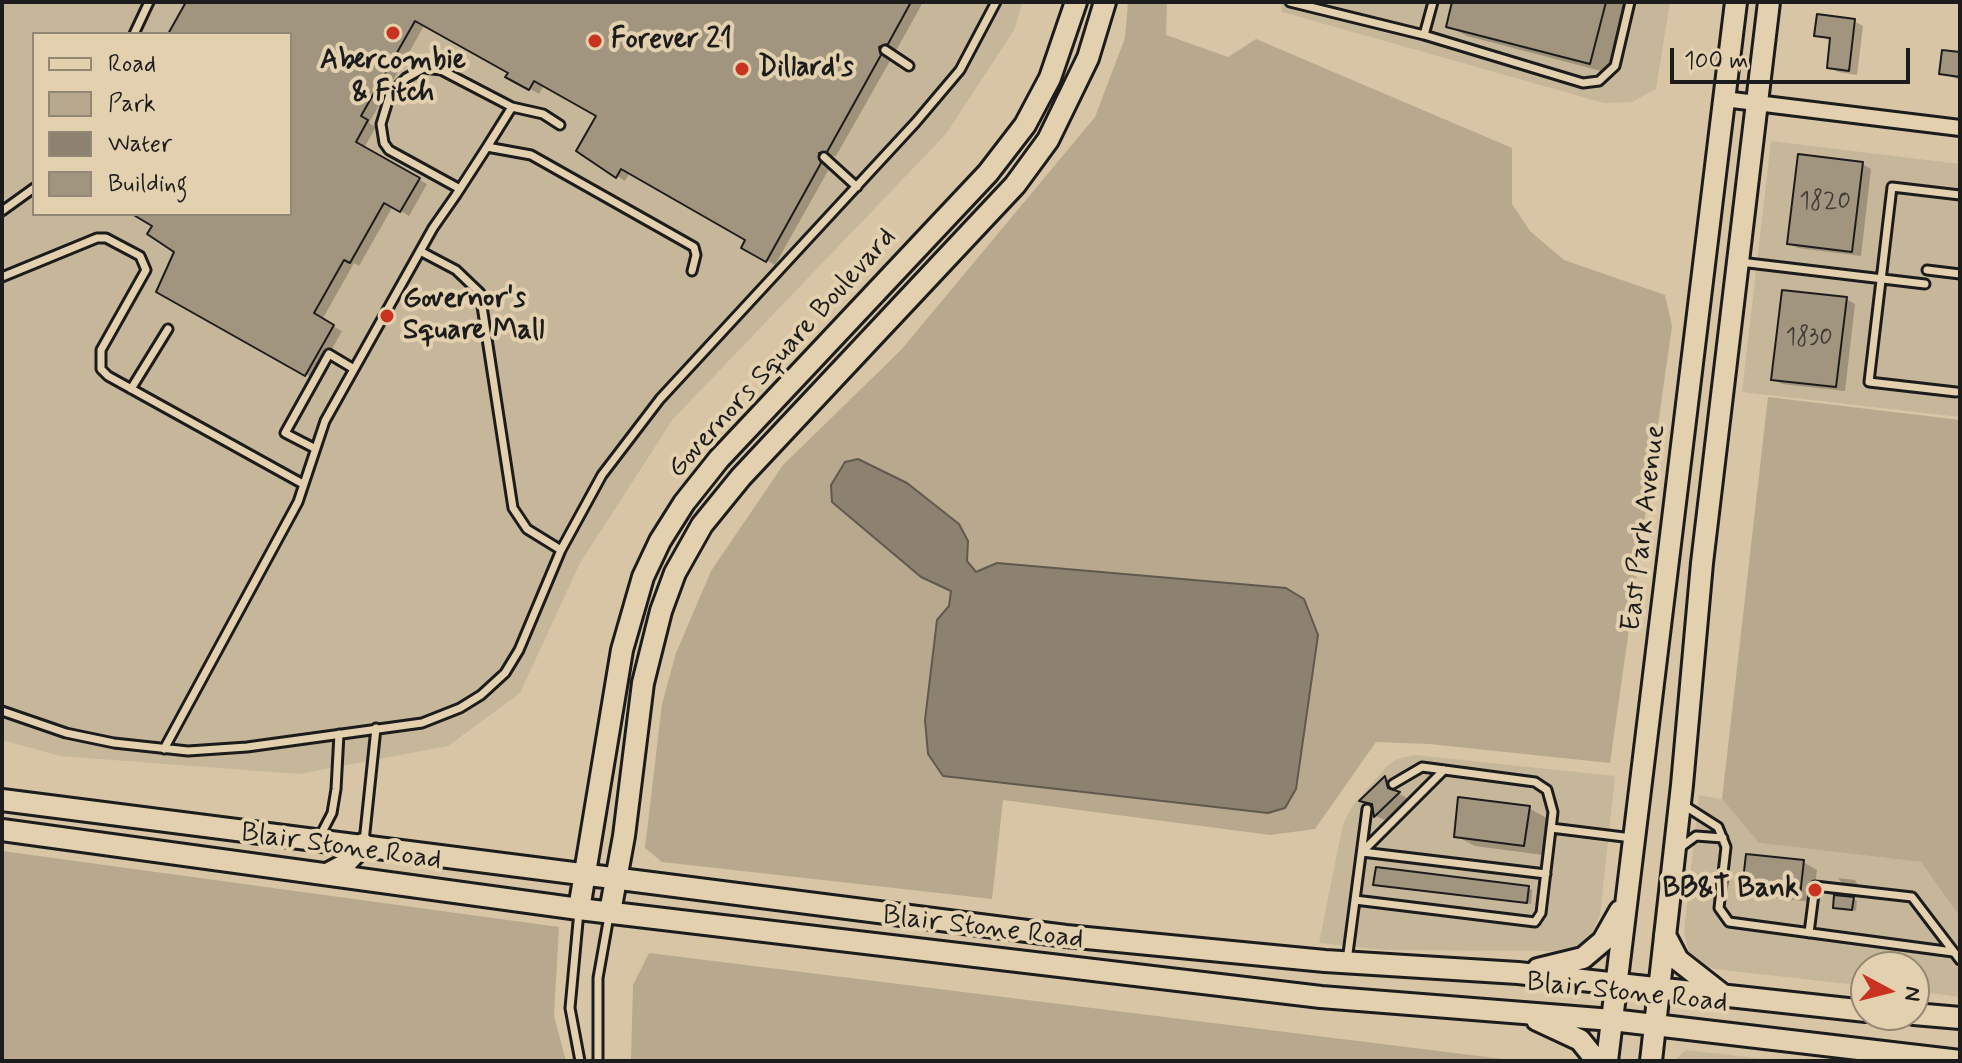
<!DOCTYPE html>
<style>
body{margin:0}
#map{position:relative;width:1962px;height:1063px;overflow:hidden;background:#d7c5a5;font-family:Mynerve,sans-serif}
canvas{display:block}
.frame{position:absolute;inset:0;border:4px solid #1c1c1c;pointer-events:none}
.legend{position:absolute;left:32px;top:32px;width:260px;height:184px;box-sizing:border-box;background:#e3d0ae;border:2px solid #938874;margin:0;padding:10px 14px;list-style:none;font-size:24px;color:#1c1c1c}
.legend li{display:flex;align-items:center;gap:16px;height:40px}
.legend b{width:40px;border:2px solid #938874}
.north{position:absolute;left:1850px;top:951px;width:80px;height:80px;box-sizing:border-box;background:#e3d0ae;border:2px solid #938874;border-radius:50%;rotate:97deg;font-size:22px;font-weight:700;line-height:32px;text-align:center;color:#1c1c1c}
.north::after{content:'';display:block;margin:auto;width:28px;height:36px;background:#c8321e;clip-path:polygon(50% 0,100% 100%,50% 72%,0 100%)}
.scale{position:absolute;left:1670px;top:48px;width:240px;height:36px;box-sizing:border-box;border:4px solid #1c1c1c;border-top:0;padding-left:10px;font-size:24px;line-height:28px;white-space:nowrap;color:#1c1c1c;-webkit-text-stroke:6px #e3d0ae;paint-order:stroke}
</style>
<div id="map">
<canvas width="1962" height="1063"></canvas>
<div class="frame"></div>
<ul class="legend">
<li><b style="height:10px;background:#e3d0ae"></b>Road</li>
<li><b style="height:22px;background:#b8a98e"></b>Park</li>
<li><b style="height:22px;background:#8c826f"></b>Water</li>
<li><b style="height:22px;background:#a2957f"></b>Building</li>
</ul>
<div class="north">N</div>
<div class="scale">100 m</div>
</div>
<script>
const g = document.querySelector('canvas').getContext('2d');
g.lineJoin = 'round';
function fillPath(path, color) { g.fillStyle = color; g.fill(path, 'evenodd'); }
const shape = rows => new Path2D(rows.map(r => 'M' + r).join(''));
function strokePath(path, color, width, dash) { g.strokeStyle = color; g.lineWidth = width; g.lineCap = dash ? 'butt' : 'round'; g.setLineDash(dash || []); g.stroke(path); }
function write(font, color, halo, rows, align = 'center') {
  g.font = font + ' Mynerve,sans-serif'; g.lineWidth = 8; g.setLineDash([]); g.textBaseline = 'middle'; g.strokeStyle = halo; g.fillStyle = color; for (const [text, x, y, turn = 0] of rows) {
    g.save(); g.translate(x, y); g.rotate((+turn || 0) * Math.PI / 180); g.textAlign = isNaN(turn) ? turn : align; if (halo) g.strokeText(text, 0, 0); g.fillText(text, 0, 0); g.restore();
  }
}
const built = shape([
 [2,2,1023,2,1014,30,946,134,673,419,580,563,520,693,448,746,299,774,60,756,2,740],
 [34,34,290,34,290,214,34,214],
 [1280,2,1670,2,1656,89,1632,102,1604,103,1282,12],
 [1771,141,1960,164,1960,417,1742,392],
 [1415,755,1615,776,1600,915,1589,939,1582,945,1563,951,1385,950,1319,943,1343,824,1353,805,1387,766,1397,759],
 [1699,795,1722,799,1760,843,1921,862,1960,917,1960,997,1914,991,1914,967,1866,967,1866,986,1714,969,1697,962,1689,952,1684,932],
 [1686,1050,1782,1061,1674,1061]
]);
const green = shape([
 [1128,2,1167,2,1166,35,1228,57,1256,39,1512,148,1512,204,1530,231,1564,260,1665,295,1672,326,1610,763,1429,744,1376,742,1315,829,1270,835,1003,800,992,899,662,862,645,848,662,704,676,653,711,571,783,465,901,350,1095,117,1125,38],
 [1768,397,1960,420,1960,917,1921,862,1759,843,1722,799],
 [2,851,559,927,554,1016,566,1061,2,1061],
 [649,953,1519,1061,631,1061,633,985]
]);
const water = shape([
 [858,459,907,483,959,524,968,541,967,561,976,572,997,563,1286,588,1304,599,1318,635,1296,789,1285,808,1268,813,943,776,928,754,925,720,937,620,949,606,951,591,921,577,832,502,831,485,845,462,858,459]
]);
const shadow = shape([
 [199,2,923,2,897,49,887,52,890,61,836,156,827,158,829,169,775,265,744,247,748,239,630,172,625,181,617,176,598,116,544,85,539,94,508,76,510,72,425,24,369,123,376,127,364,148,427,184,409,216,393,206,359,266,354,263,322,320,342,331,315,379,160,295,164,276,177,252,155,225,136,214,290,214,290,34,170,34],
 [1454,2,1627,2,1609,73,1467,36,1448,26],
 [1854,21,1863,26,1857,75,1838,72,1829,67,1832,41,1816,35],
 [1960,54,1960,80,1941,73],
 [1862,164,1871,169,1861,256,1798,248,1789,243],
 [1846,299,1855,304,1845,391,1782,384,1773,379],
 [1386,778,1394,783,1396,792,1407,798,1385,820,1376,816,1374,806,1363,801],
 [1529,808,1548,819,1543,855,1475,846,1456,836],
 [1803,862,1817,870,1813,902,1758,896,1744,888],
 [1838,878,1855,880,1858,885,1842,883],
 [1379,886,1529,888,1532,890,1531,904],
 [1853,899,1857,901,1856,911,1835,907]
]);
const building = shape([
 [186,2,911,2,888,44,879,47,881,55,827,152,819,153,821,163,766,262,741,248,745,240,621,169,616,178,576,151,596,116,534,81,529,90,505,77,508,73,415,21,361,116,368,120,356,142,420,178,400,212,384,203,350,263,344,260,314,313,334,325,305,376,156,292,174,252,147,234,152,226,132,214,290,214,290,34,168,34,186,2],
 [1452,2,1606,2,1590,64,1446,27,1452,2],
 [1817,14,1855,19,1849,71,1827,68,1830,38,1814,36,1817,14],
 [1942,50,1960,52,1960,77,1939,74,1942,50],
 [1798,154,1863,162,1852,252,1787,244,1798,154],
 [1782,290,1847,297,1836,387,1771,380,1782,290],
 [1385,776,1388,788,1400,792,1374,817,1372,804,1359,801,1385,776],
 [1458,797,1530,806,1524,846,1454,837,1458,797],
 [1746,854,1804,860,1800,896,1742,889,1746,854],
 [1376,867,1529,886,1527,903,1373,885,1376,867],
 [1834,895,1854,897,1852,910,1833,908,1834,895]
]);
const lane = shape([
 [1290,2,1424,35,1583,83,1599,81,1615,66,1630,2],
 [134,34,149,2],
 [1424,35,1433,2],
 [885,50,909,66],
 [512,107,543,114,560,125],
 [487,147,531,155,694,247,696,255,692,271],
 [824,157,857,187],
 [2,211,34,188],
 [420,251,456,270,480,293,513,508,527,529,561,550],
 [1740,262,1925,284],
 [1927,270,1960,274],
 [2,277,97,238,106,238,140,256,146,270,101,350,101,369,108,376,303,484],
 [131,389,168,329],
 [1956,392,1869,382,1892,187,1960,195],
 [314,448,285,433,329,354,354,369],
 [2,711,66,733,114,743,188,751,247,747,422,723,460,708,481,695,505,673,519,650,561,550,602,475,660,399,916,122,960,70,996,2],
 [164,749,298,502,325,421,433,228,456,195,487,147,512,107,441,70,424,68,406,78,390,94,381,124,384,143,389,150,460,189],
 [1682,804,1718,827,1726,847,1719,908,1729,922,1953,952],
 [1551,828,1632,838],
 [319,838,332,813,336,789,339,734],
 [364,842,376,728],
 [1681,847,1696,836,1723,838],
 [1362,852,1546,874],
 [1362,852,1444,770],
 [1355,900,1535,922,1541,913,1553,812,1547,790,1535,782,1422,767,1393,784],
 [579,911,570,1008,580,1061],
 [1809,933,1815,886,1912,897,1960,960],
 [1347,961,1367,809],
 [598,1061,598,978,609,916]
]);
const street = shape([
 [1724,99,1960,128]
]);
const secondary = shape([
 [2,800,1066,936,1325,961,1518,973,1866,1011],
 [2,830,579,909,1321,997,1612,1020,1960,1061],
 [327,874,344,865,363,844],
 [579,909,622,650,643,577,660,541,684,503,719,459,988,173,1025,125,1050,78,1076,2],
 [610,912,624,836,643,683,661,611,675,573,702,525,741,477,1015,185,1048,140,1088,58,1105,2],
 [1665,935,1678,960,1724,996],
 [1538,969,1583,958,1603,941,1620,911],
 [1914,1014,1960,1018],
 [1537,1020,1580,1040,1597,1061],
 [1607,1061,1736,2],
 [1651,1061,1682,785,1702,563,1769,2]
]);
const markers = [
 [393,33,8,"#c8321e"],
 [595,41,8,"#c8321e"],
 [742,69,8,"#c8321e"],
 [387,316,8,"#c8321e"],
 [1815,890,8,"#c8321e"]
];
const numberNames = [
 ["1820",1825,203],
 ["1830",1809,339]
];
const poiNames = [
 ["Forever 21",611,41],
 ["Abercombie",393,62,"center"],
 ["& Fitch",393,94,"center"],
 ["Dillard's",758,69],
 ["Governor's",403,300],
 ["Square Mall",403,332],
 ["BB&T Bank",1799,890,"right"]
];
const streetNames = [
 ["Governors Square Boulevard",783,354,-48],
 ["East Park Avenue",1645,528,-83],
 ["Blair Stone Road",341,848,8],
 ["Blair Stone Road",983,929,7],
 ["Blair Stone Road",1627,994,6]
];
fillPath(built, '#c7b79a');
fillPath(green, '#b8a98e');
fillPath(water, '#8c826f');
strokePath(water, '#5f594e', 2);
fillPath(shadow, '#0003');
fillPath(building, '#a2957f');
strokePath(building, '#1c1c1c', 2);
strokePath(lane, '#1c1c1c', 13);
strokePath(street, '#1c1c1c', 20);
strokePath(secondary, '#1c1c1c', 26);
strokePath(lane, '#e3d0ae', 7);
strokePath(street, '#e3d0ae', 14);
strokePath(secondary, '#e3d0ae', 20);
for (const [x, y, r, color] of markers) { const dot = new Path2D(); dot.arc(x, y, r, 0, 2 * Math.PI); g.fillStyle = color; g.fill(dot); strokePath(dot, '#e3d0ae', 3); }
write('24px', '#3e3a35', null, numberNames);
write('bold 28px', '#1c1c1c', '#e3d0ae', poiNames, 'left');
write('28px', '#1c1c1c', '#e3d0ae', streetNames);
</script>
